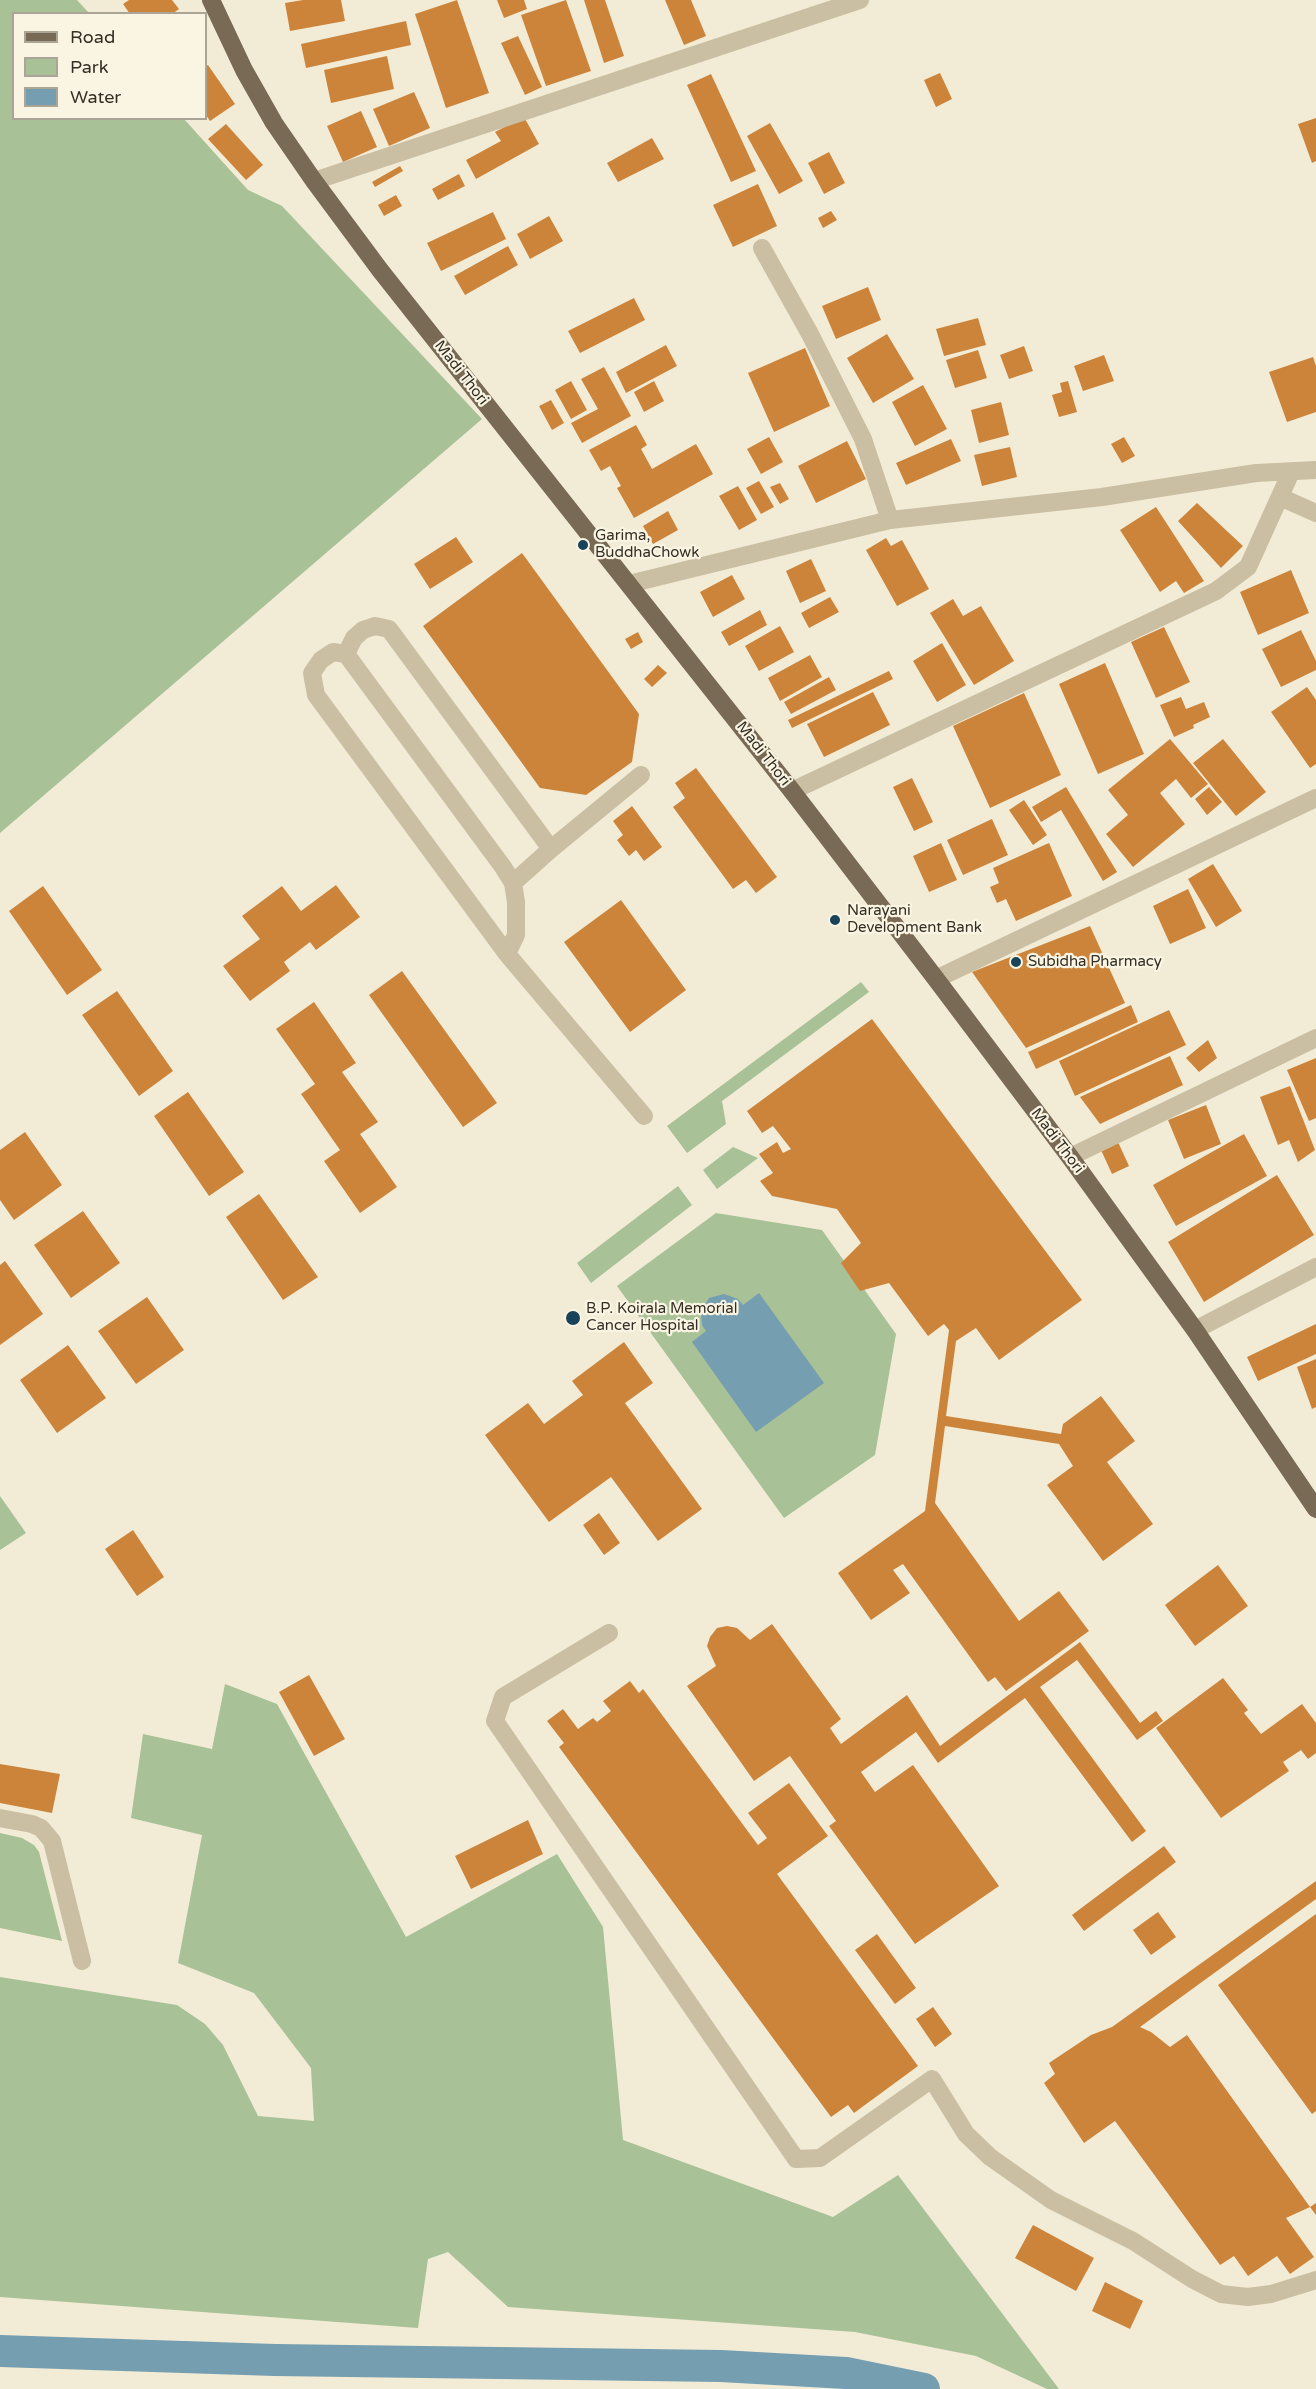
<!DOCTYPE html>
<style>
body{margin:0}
#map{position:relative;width:1316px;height:2389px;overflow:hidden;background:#f2ecd7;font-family:"Varela Round",sans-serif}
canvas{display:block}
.legend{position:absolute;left:12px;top:12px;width:195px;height:108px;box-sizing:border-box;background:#faf5e3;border:2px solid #aba597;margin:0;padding:8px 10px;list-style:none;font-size:18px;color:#352e25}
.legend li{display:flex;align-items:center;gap:12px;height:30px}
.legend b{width:30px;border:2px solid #aba597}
</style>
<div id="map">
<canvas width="1316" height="2389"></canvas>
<ul class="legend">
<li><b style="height:8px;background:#786a55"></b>Road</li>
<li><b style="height:16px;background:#a8c196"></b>Park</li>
<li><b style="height:16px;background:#759eb0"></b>Water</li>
</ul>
</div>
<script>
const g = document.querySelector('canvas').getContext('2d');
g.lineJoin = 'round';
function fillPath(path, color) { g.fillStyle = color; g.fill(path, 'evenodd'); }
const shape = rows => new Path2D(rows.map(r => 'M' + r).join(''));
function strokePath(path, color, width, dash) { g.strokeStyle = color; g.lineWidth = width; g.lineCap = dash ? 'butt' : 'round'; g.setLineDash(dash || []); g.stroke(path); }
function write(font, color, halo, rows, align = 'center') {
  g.font = font + ' "Varela Round",sans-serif'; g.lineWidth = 4.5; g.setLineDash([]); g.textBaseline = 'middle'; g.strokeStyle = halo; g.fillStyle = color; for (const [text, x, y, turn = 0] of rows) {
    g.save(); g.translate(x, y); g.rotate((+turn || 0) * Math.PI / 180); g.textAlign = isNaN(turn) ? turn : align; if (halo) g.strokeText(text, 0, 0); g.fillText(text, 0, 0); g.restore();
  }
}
const green = shape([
 [0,0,77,0,89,13,14,14,14,118,184,119,248,190,282,206,482,419,0,833],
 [861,982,869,992,722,1101,726,1124,687,1153,667,1126],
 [733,1147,758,1158,717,1189,703,1170],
 [678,1186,692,1205,591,1283,577,1263],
 [716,1213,822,1230,896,1334,875,1455,784,1518,617,1286],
 [0,1496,26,1533,0,1550],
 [225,1684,277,1704,406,1937,557,1854,603,1927,623,2140,833,2217,898,2175,1059,2389,1047,2389,976,2356,855,2332,508,2307,448,2252,428,2259,418,2328,0,2297,0,1977,177,2005,205,2024,223,2045,258,2116,314,2121,311,2068,254,1993,178,1963,202,1835,131,1818,143,1734,212,1749],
 [0,1833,22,1838,34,1845,39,1852,62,1941,0,1928]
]);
const water = shape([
 [759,1293,824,1383,756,1432,692,1342,706,1331,702,1325,701,1311,709,1298,724,1294,738,1299,743,1305]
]);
const canal = shape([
 [0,2351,275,2360,721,2366,846,2373,924,2389]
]);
const building = shape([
 [129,0,172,0,179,9,172,14,130,14,123,4],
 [303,0,341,0,345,21,290,31,285,3],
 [457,0,489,93,446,108,415,14],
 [497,0,524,0,527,9,504,18],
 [566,0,591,71,546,86,521,15],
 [584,0,605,0,624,56,604,63],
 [665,0,691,0,706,36,684,45],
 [406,21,411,45,306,68,301,44],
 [518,36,542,87,525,95,501,43],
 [387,56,394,89,331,103,324,70],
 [208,65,235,104,210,121,206,115,206,66],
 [940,73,952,99,936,107,924,80],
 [711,74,756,171,731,182,687,85],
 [414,92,430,128,389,146,373,109],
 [361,111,377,147,343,162,327,126],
 [524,117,539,144,476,179,466,160,501,141,495,132],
 [1316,118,1316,161,1312,163,1298,124],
 [770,123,803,181,779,194,747,136],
 [226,124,263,165,246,180,208,139],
 [652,138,664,159,618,182,607,163],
 [829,152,845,183,824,194,808,163],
 [400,166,403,171,375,187,372,182],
 [459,174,465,186,438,200,432,189],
 [758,184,777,226,733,247,713,205],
 [396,195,402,206,384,216,378,205],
 [831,211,837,220,823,228,818,218],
 [493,212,506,239,441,271,427,243],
 [549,216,563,241,530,259,517,234],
 [508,246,518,265,465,295,454,276],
 [868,287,881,320,836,339,822,306],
 [634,298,645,320,580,353,568,331],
 [978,318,986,345,944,356,936,329],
 [887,334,914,379,873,403,847,358],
 [666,345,677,366,626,393,616,372],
 [1024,346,1033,371,1009,379,1000,355],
 [805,348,830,406,774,432,748,373],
 [978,350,987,378,955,388,946,360],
 [1104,355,1114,381,1083,391,1074,366],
 [1313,357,1316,366,1316,412,1287,422,1269,372],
 [604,367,631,416,582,443,571,423,598,409,581,379],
 [571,381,587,410,571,419,555,390],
 [654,381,664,401,644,412,634,392],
 [1068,381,1077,412,1059,417,1052,395,1062,392,1060,383],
 [923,385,947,429,915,446,892,402],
 [551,400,564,423,552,430,539,406],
 [1001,402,1009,435,979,443,971,410],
 [636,425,647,445,641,449,652,469,696,444,713,474,634,518,617,488,621,486,610,466,601,471,589,450],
 [769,437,783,462,761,474,747,449],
 [1124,437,1135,456,1122,463,1111,444],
 [951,439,961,461,906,485,896,463],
 [847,441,866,479,816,503,798,466],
 [1010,447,1017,477,982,486,974,455],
 [759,481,774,507,761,514,746,488],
 [780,483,789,499,780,504,770,487],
 [738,486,757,520,739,530,719,496],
 [1197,503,1243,546,1221,568,1178,521],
 [1156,507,1204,581,1184,593,1176,581,1160,592,1120,530],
 [668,511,678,530,653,544,643,526],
 [456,537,473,562,430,589,414,564],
 [886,538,891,546,902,540,929,589,897,606,866,550],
 [522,553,639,714,632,762,586,795,540,788,423,626],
 [811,559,826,591,800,603,786,571],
 [1291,570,1309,613,1258,635,1240,592],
 [732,575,745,599,713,617,700,592],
 [830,597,839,612,809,628,801,613],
 [953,599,963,616,981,606,1014,661,974,685,930,613],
 [760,610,767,625,729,646,721,632],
 [780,626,794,652,759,671,745,646],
 [1164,627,1190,682,1156,698,1131,642],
 [1301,630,1316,661,1316,670,1281,687,1262,649],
 [638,632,643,642,631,649,625,639],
 [942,643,966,685,937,702,913,661],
 [810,655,822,677,780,701,768,678],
 [1105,663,1144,754,1098,774,1059,684],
 [658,665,667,673,652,687,644,679],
 [889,671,893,679,792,728,788,720],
 [829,677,836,690,791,714,784,702],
 [1307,687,1316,700,1316,764,1310,768,1271,712],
 [873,692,890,725,824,757,807,724],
 [1024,693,1061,775,990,808,953,726],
 [1181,697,1186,709,1204,702,1210,717,1193,725,1194,728,1174,737,1160,705],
 [1170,739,1208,784,1191,798,1176,779,1160,793,1185,824,1133,867,1106,834,1128,815,1108,790],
 [1223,739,1266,792,1236,816,1193,763],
 [696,768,777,877,756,893,746,880,733,889,673,807,685,798,675,783],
 [912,778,933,822,914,831,893,787],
 [1066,787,1117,872,1103,881,1061,810,1041,822,1032,807],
 [1209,787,1222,802,1207,815,1195,799],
 [1024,800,1047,835,1033,845,1009,810],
 [632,806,662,847,644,861,636,850,629,856,617,840,623,835,613,821],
 [992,819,1008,855,963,875,947,840],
 [941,843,957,880,929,892,913,856],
 [1049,843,1072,896,1016,921,1006,899,997,903,990,887,999,883,993,868],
 [1213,864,1242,911,1216,927,1188,879],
 [336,885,360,917,316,950,310,942,284,962,290,971,250,1001,223,966,260,939,242,916,282,886,301,911],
 [43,886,102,970,67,995,9,911],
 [1188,889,1206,928,1170,944,1153,906],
 [621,900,686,990,630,1032,564,942],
 [1090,926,1125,1003,1026,1048,972,972],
 [402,971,497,1103,463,1127,369,995],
 [117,991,173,1071,139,1096,82,1015],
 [314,1002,356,1063,342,1072,378,1122,360,1134,397,1187,360,1213,324,1161,340,1150,301,1094,315,1084,276,1029],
 [1131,1005,1138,1022,1036,1069,1028,1052],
 [1169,1010,1186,1045,1075,1096,1059,1061],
 [872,1019,1082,1300,999,1360,976,1328,956,1341,946,1416,1061,1434,1063,1424,1101,1396,1135,1441,1107,1462,1153,1524,1103,1561,1047,1485,1073,1466,1059,1444,945,1426,935,1503,1019,1621,1059,1591,1089,1631,1006,1691,995,1677,988,1682,903,1564,893,1570,910,1593,871,1620,838,1573,925,1511,949,1330,944,1324,928,1336,889,1283,860,1291,841,1263,861,1243,837,1209,772,1196,760,1181,773,1173,759,1154,777,1142,783,1153,791,1149,773,1126,762,1133,747,1111],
 [1208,1040,1217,1058,1199,1072,1186,1058],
 [1170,1056,1183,1085,1100,1124,1080,1097],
 [1316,1058,1316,1118,1309,1121,1287,1070],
 [1290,1086,1315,1150,1298,1162,1289,1140,1278,1145,1260,1097],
 [188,1092,244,1172,209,1196,154,1116],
 [1206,1105,1221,1144,1184,1159,1168,1120],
 [25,1132,62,1185,14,1220,0,1200,0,1150],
 [1244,1134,1267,1176,1176,1226,1153,1185],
 [1118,1142,1129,1166,1112,1174,1101,1150],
 [1277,1175,1314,1235,1204,1302,1168,1242],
 [259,1194,318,1277,283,1300,226,1217],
 [83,1211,120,1263,71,1298,34,1245],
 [5,1261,43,1314,0,1345,0,1265],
 [147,1297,184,1350,136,1384,98,1331],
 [1316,1324,1316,1354,1258,1381,1247,1357],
 [624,1342,653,1383,625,1403,702,1509,658,1541,611,1477,549,1522,485,1435,528,1403,544,1424,583,1395,572,1381],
 [68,1345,106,1398,57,1433,20,1380],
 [1316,1359,1316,1407,1312,1409,1297,1367],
 [599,1513,620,1543,604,1555,583,1525],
 [133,1530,164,1577,137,1596,105,1549],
 [1218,1565,1248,1606,1195,1646,1165,1605],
 [772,1624,841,1719,830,1728,841,1744,907,1695,940,1746,1080,1642,1140,1723,1156,1711,1163,1721,1137,1740,1077,1660,1040,1687,1146,1831,1132,1842,1025,1698,938,1763,916,1732,861,1772,875,1792,913,1765,999,1886,915,1944,829,1826,836,1821,790,1756,754,1781,687,1686,716,1666,707,1646,710,1637,717,1628,727,1626,737,1628,750,1640],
 [309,1675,345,1739,314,1756,279,1692],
 [1223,1678,1248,1710,1244,1713,1261,1734,1302,1704,1316,1723,1316,1753,1308,1759,1301,1750,1283,1762,1289,1771,1221,1818,1156,1728],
 [630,1681,639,1693,643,1689,758,1845,767,1838,748,1813,789,1783,828,1836,777,1874,918,2066,854,2113,848,2105,831,2117,559,1747,564,1743,547,1721,563,1709,578,1729,593,1718,597,1722,611,1711,603,1701],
 [0,1764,60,1774,52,1813,0,1803],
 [528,1820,543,1854,471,1889,455,1856],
 [1164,1846,1176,1862,1084,1931,1072,1915],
 [1316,1881,1316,1899,1140,2027,1151,2032,1170,2047,1187,2035,1310,2207,1316,2203,1316,2215,1310,2207,1286,2218,1314,2257,1290,2274,1277,2256,1248,2276,1234,2256,1220,2265,1115,2121,1084,2143,1044,2083,1055,2074,1049,2063,1091,2035,1112,2027],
 [1158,1912,1176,1937,1151,1955,1133,1930],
 [1316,1914,1316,2111,1312,2114,1218,1985],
 [877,1934,916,1988,895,2004,855,1950],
 [933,2007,952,2034,935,2047,916,2019],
 [1033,2225,1094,2258,1076,2291,1015,2258],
 [1105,2282,1143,2301,1130,2329,1092,2311]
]);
const minor = shape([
 [314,181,860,0],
 [762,248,810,334,863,439,890,520],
 [1280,497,1316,513],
 [629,584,890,520,1102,497,1256,473,1316,470],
 [346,654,354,638,363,630,375,626,389,629,551,849],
 [792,791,1216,591,1248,567,1291,472],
 [513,883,551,849,641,775],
 [507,954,516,935,516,902,513,883,503,867,346,654,333,652,321,660,312,673,316,695,507,954,644,1116],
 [936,979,1316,798],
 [1070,1157,1316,1038],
 [1195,1330,1316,1267],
 [609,1633,503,1697,495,1721,796,2159,820,2158,932,2079,966,2134,990,2157,1051,2200,1133,2241,1192,2279,1221,2294,1248,2297,1271,2294,1316,2280],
 [0,1818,32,1824,41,1828,52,1841,82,1961]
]);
const major = shape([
 [211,0,244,70,274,123,314,181,380,270,792,791,936,979,1070,1157,1195,1330,1316,1509]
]);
const markers = [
 [583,545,6,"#194358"],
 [835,920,6,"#194358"],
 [1016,962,6,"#194358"],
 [573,1318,8,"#194358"]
];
const streetNames = [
 ["Madi Thori",461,373,52],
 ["Madi Thori",763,754,52],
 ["Madi Thori",1057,1141,53]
];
const poiNames = [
 ["Garima,",595,536],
 ["BuddhaChowk",595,553],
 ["Narayani",847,911],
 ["Development Bank",847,928],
 ["Subidha Pharmacy",1028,962],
 ["B.P. Koirala Memorial",586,1309],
 ["Cancer Hospital",586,1326]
];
fillPath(green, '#a8c196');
fillPath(water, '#759eb0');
strokePath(canal, '#759eb0', 32);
fillPath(building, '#cc843b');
strokePath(minor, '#cabfa2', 18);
strokePath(major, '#786a55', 18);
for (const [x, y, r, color] of markers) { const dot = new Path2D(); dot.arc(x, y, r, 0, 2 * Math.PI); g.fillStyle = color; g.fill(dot); strokePath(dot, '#faf5e3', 2); }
write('15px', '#352e25', '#faf5e3', streetNames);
write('15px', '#352e25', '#faf5e3', poiNames, 'left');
</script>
